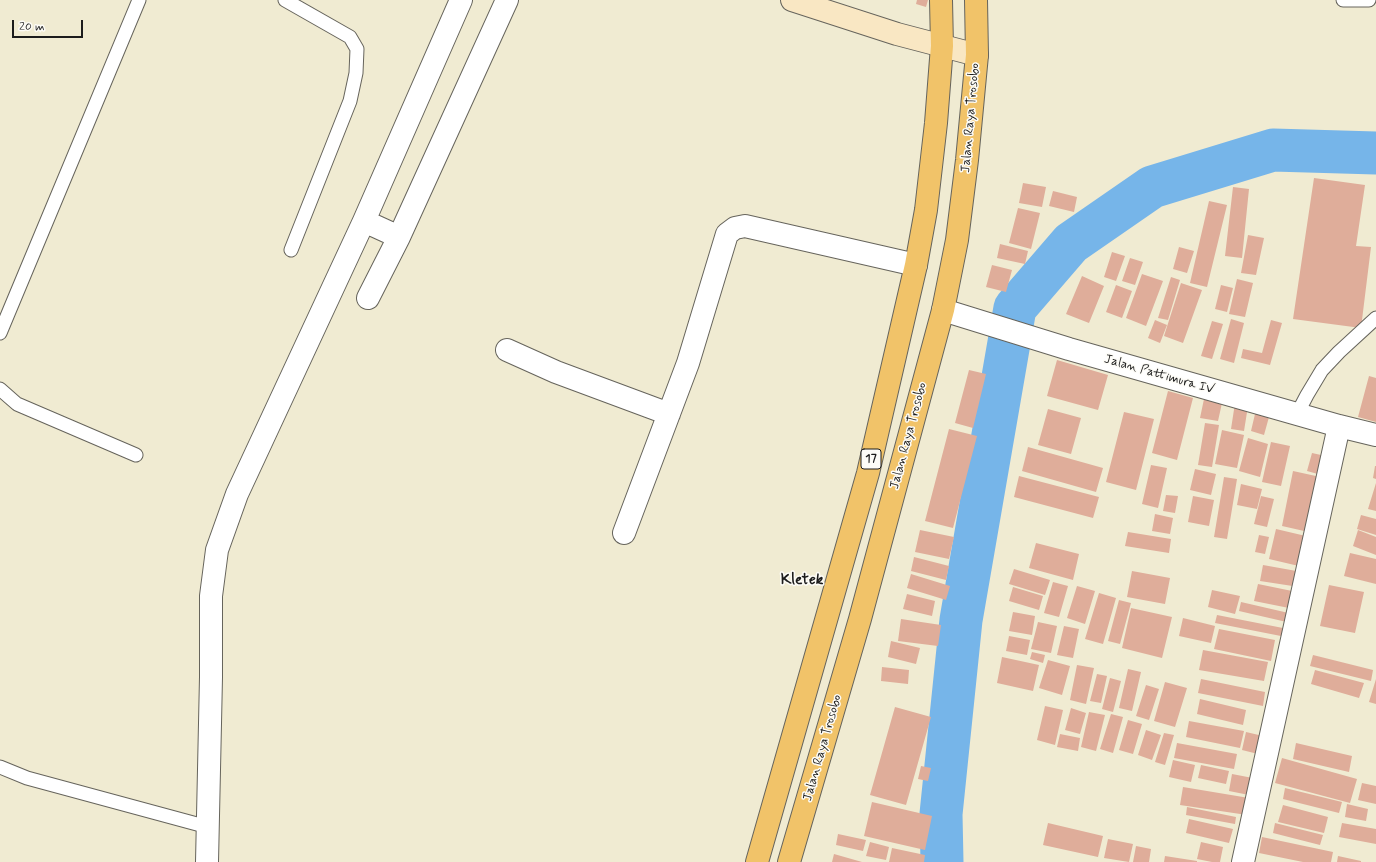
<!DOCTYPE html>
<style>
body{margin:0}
#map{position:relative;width:1376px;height:862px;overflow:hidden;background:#f0ebd2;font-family:Mynerve,sans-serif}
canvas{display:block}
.scale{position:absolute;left:12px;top:20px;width:71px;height:18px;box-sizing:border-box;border:2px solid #1c1c1c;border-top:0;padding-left:5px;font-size:12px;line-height:14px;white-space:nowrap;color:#1c1c1c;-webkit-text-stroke:3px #fdfcf7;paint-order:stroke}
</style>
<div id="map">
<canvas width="1376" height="862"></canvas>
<div class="scale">20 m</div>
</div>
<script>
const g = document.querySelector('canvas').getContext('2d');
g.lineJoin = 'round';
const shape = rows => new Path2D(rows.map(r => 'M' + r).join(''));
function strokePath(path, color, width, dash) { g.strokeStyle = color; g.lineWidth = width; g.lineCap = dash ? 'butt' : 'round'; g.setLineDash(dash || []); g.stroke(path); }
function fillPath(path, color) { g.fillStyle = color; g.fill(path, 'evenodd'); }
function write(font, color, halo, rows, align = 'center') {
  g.font = font + ' Mynerve,sans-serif'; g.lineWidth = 3; g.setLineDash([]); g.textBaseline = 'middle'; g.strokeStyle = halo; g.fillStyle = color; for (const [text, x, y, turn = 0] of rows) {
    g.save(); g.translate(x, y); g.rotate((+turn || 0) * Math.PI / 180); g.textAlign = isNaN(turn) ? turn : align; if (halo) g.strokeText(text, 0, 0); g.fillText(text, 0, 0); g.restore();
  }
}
const river = shape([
 [942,862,941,814,961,620,1015,308,1071,243,1152,187,1273,150,1376,153]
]);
const building = shape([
 [917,0,928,0,926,7,916,4],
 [1314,178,1365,185,1356,246,1371,247,1361,328,1293,319],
 [1023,183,1046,187,1042,207,1019,203],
 [1233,187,1249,189,1242,258,1225,256],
 [1053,191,1077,197,1074,212,1049,206],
 [1209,201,1227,205,1207,287,1190,283],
 [1018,208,1040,213,1031,249,1009,243],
 [1248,235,1264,238,1256,275,1241,273],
 [1000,244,1028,251,1025,264,997,258],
 [1179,247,1194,251,1187,273,1173,269],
 [1112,252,1125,256,1116,281,1104,277],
 [1130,258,1143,262,1135,285,1122,281],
 [992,265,1012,270,1006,292,986,287],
 [1142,274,1163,281,1146,326,1126,318],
 [1082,276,1104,286,1089,323,1066,314],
 [1171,277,1180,280,1168,320,1158,318],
 [1237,279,1253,283,1245,317,1229,314],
 [1181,283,1202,290,1183,343,1164,336],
 [1116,285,1132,291,1122,318,1106,312],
 [1221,285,1233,288,1227,312,1215,309],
 [1231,319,1244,323,1234,363,1220,359],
 [1155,320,1167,325,1160,343,1148,338],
 [1271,320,1282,323,1270,365,1241,358,1243,349,1262,353],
 [1212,321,1223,324,1212,359,1201,356],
 [1057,360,1108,375,1098,410,1047,396],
 [969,370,986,374,973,428,955,423],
 [1369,376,1376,378,1376,422,1358,417],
 [1168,391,1193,398,1177,460,1152,453],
 [1204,399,1222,403,1218,421,1200,418],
 [1235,403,1248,406,1244,431,1231,429],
 [1048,409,1081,418,1071,454,1038,445],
 [1124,412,1154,419,1136,490,1106,482],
 [1255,414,1269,417,1264,435,1251,431],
 [1205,423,1219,425,1212,467,1198,465],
 [949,429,977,436,953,528,925,521],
 [1222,430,1244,435,1237,468,1215,464],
 [1248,438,1268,444,1260,477,1239,471],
 [1271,442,1290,446,1281,486,1262,482],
 [1028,447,1103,468,1096,492,1022,471],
 [1312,453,1330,457,1325,476,1307,471],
 [1151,465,1167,468,1158,508,1142,504],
 [1375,466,1376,466,1376,479,1373,478],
 [1195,469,1216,474,1211,495,1190,490],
 [1293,471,1325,478,1313,533,1282,526],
 [1019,476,1099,497,1093,518,1014,497],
 [1224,477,1237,479,1227,539,1214,537],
 [1376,483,1376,511,1368,509],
 [1241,484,1262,489,1257,509,1237,505],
 [1166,495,1178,496,1175,513,1163,511],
 [1193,496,1214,500,1209,526,1188,522],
 [1261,496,1274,499,1267,527,1254,524],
 [1155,514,1173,518,1170,534,1152,531],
 [1361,515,1376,519,1376,535,1357,529],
 [1276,529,1310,537,1303,567,1269,559],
 [920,530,954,537,949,559,915,552],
 [1358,530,1376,537,1376,555,1353,546],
 [1128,532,1171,539,1169,553,1125,546],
 [1259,535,1269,537,1265,554,1255,552],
 [1036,543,1079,554,1073,580,1029,568],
 [1350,553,1376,559,1376,584,1344,576],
 [914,557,949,566,946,580,911,571],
 [1263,565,1302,572,1299,587,1260,581],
 [1014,569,1050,580,1045,595,1009,584],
 [1132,571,1170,578,1165,604,1127,597],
 [911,574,950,586,946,600,907,588],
 [1053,582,1068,586,1059,617,1044,613],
 [1258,584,1297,592,1294,609,1254,601],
 [1329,585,1364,592,1355,633,1320,626],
 [1077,586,1095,591,1085,624,1067,618],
 [1013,587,1043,596,1039,610,1009,601],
 [1212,590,1240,596,1235,614,1208,607],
 [1099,593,1116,598,1103,644,1085,639],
 [907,594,935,601,932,616,903,609],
 [1119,600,1131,603,1120,644,1108,641],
 [1241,602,1293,614,1291,623,1239,611],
 [1131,608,1172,617,1162,658,1122,648],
 [1013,612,1035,616,1032,635,1009,631],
 [1217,615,1288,629,1286,637,1215,623],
 [1183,618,1215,626,1211,643,1179,636],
 [901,619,941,625,938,646,898,641],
 [1038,622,1057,626,1051,653,1031,649],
 [1064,626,1079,629,1073,658,1057,655],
 [1219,629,1275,640,1271,661,1214,649],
 [1009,636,1030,640,1027,655,1006,651],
 [891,641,920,648,916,664,888,657],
 [1203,650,1268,662,1264,681,1199,670],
 [1032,652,1045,655,1043,663,1030,659],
 [1313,655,1373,670,1371,681,1310,666],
 [1002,657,1039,665,1033,691,997,683],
 [1048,660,1070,666,1062,695,1039,688],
 [1077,665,1094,668,1086,704,1070,700],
 [882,667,909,670,908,684,881,681],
 [1128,669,1141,672,1132,711,1119,708],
 [1315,670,1364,683,1359,698,1311,684],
 [1097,674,1107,676,1101,703,1090,701],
 [1110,678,1121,681,1113,712,1102,709],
 [1201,679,1265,692,1263,706,1198,693],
 [1376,679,1376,704,1369,702],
 [1165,682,1187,688,1175,727,1154,721],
 [1146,685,1159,689,1149,720,1136,716],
 [1200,699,1246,710,1243,725,1197,714],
 [1045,706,1063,710,1055,745,1037,740],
 [895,707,931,717,906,805,870,795],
 [1071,708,1086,713,1080,734,1065,730],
 [1089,712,1105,715,1096,751,1081,747],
 [1111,714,1123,717,1113,753,1100,749],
 [1128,720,1142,724,1133,754,1119,750],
 [1189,721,1244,731,1240,748,1186,737],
 [1146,730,1161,735,1152,760,1138,755],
 [1246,732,1263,736,1258,754,1242,750],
 [1164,733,1174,735,1165,765,1155,762],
 [1060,734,1080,738,1078,751,1057,747],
 [1177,743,1237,754,1234,769,1174,758],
 [1296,743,1352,756,1349,772,1293,759],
 [1282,758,1357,779,1350,803,1275,783],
 [1173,760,1195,765,1191,782,1169,777],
 [1201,765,1229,771,1226,784,1198,778],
 [921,766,931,768,928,781,918,779],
 [1232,774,1258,779,1254,796,1229,791],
 [1362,783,1376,786,1376,804,1358,800],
 [1183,787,1249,798,1247,815,1180,805],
 [1285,788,1342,802,1339,813,1283,799],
 [872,802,932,816,925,850,864,836],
 [1347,804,1368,809,1366,821,1345,817],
 [1283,805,1328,817,1324,833,1278,822],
 [1187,807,1236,817,1235,824,1186,815],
 [1189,819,1233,829,1229,843,1186,833],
 [1048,823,1103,836,1098,857,1043,845],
 [1275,823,1323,835,1320,845,1273,833],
 [1342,823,1376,829,1376,844,1339,837],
 [838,834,866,840,863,851,836,845],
 [1262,837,1333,852,1331,862,1303,862,1259,853],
 [1108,839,1133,844,1129,862,1104,858],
 [870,842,889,847,886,860,866,856],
 [1201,842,1223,847,1220,862,1212,862,1197,859],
 [1136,846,1151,849,1149,862,1133,862],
 [892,848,925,855,924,862,889,862],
 [834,854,862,862,832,862],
 [1165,856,1197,861,1197,862,1164,862],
 [1338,856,1361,861,1361,862,1337,862]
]);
const lane = shape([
 [285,0,350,37,357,49,356,73,350,101,291,250],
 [1343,0,1369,0],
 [0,333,139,0],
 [0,389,17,404,136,455],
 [1297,414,1307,395,1322,370,1339,352,1376,318],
 [0,767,27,778,208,827]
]);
const street = shape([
 [364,221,399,237],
 [368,298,399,237,507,0],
 [943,310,1069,349,1339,426,1376,435],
 [507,350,556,372,669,414],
 [624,533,688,363,727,234,735,228,745,226,916,265],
 [207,862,211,677,211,596,217,550,237,494,364,221,461,0],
 [1243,862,1339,426]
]);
const secondary = shape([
 [792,0,897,34,977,55]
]);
const highway = shape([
 [757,862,868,473,916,265,926,210,936,123,942,46,941,0],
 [789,862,860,619,943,310,957,240,967,160,977,55,976,0]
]);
const shields = [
 [871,459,20]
];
const shieldNames = [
 ["17",871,459]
];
const streetNames = [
 ["Jalan Raya Trosobo",971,118,-85],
 ["Jalan Pattimura IV",1159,375,16],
 ["Jalan Raya Trosobo",909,436,-75],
 ["Jalan Raya Trosobo",823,748,-74]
];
const quarterNames = [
 ["Kletek",802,581]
];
strokePath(river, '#76b5e9', 43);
fillPath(building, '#dfad9a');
strokePath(lane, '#66645c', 15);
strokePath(street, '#66645c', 24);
strokePath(secondary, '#66645c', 24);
strokePath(highway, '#66645c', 24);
strokePath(lane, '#fff', 13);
strokePath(street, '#fff', 22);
strokePath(secondary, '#f9e7c3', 22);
strokePath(highway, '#f1c369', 22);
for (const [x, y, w] of shields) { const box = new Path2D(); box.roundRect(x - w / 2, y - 10, w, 20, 3); g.fillStyle = '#fdfcf7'; g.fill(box); strokePath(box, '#1c1c1c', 1); }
write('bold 12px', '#1c1c1c', null, shieldNames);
write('13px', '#1c1c1c', '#fdfcf7', streetNames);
write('bold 15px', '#1c1c1c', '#fdfcf7', quarterNames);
</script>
